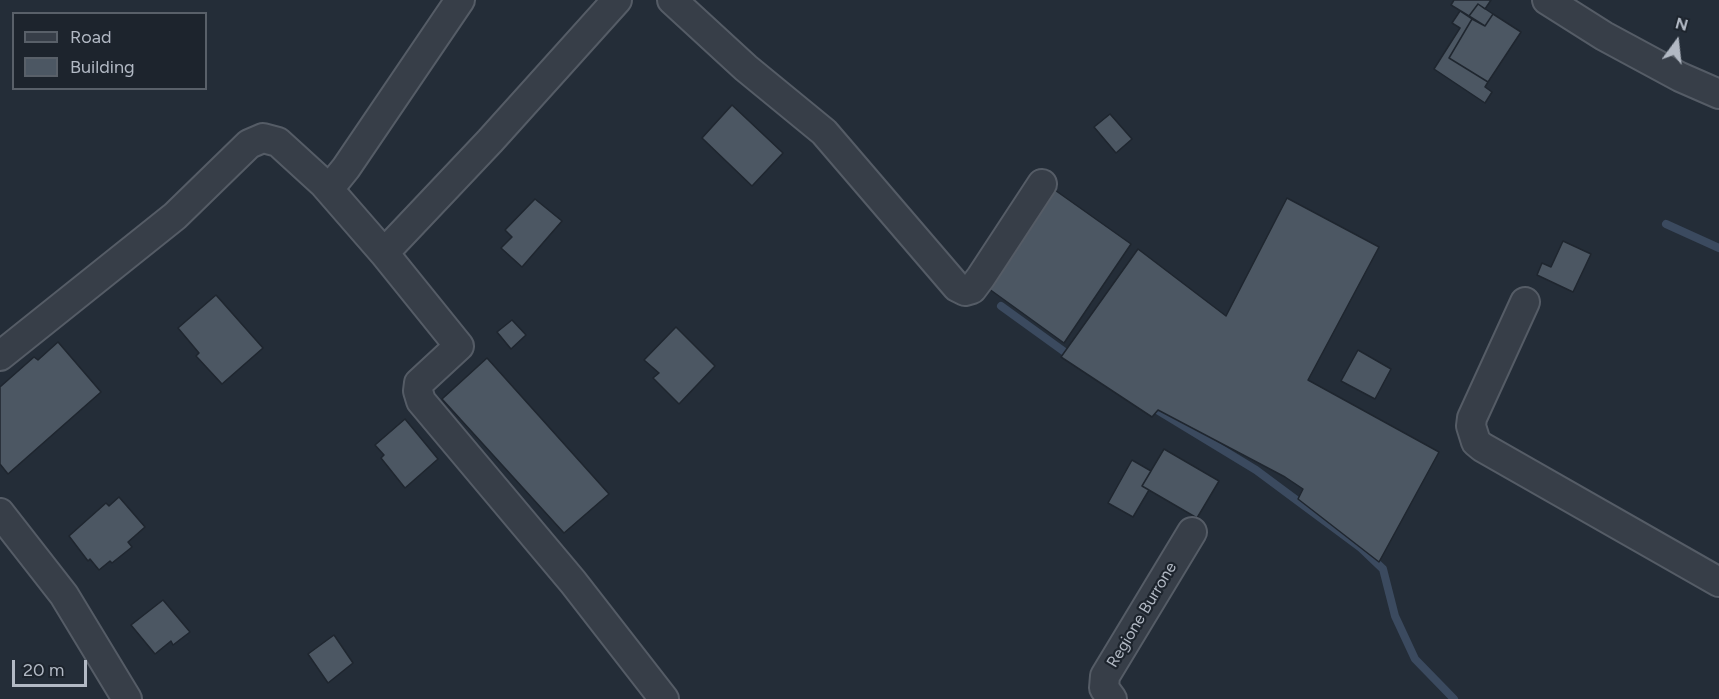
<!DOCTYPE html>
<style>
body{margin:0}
#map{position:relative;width:1719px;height:699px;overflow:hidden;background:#242d38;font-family:Figtree,sans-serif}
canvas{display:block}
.legend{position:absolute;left:12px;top:12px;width:195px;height:78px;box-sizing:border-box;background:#1d242d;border:2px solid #596069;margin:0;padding:8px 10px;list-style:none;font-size:18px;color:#b2b9c4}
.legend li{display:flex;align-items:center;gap:12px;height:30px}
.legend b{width:30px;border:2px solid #596069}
.north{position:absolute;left:1647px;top:12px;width:60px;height:60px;-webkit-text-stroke:4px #1d242d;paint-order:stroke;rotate:15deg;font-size:16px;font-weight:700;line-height:24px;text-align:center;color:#b2b9c4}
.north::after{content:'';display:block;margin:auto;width:21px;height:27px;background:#b2b9c4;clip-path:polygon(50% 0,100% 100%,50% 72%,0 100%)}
.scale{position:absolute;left:12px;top:660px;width:75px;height:27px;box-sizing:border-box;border:3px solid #b2b9c4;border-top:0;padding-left:8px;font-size:18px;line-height:21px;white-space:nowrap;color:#b2b9c4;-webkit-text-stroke:4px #1d242d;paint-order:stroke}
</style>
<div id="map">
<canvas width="1719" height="699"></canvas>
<ul class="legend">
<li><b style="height:8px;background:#373e48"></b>Road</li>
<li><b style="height:16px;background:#4c5763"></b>Building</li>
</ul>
<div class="north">N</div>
<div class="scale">20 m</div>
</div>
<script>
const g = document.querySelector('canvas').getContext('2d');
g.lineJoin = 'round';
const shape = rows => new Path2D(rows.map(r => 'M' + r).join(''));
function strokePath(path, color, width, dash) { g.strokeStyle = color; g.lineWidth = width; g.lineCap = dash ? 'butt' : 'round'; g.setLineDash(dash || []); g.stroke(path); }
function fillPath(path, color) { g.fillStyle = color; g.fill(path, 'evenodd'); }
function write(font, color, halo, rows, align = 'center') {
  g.font = font + ' Figtree,sans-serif'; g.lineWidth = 4.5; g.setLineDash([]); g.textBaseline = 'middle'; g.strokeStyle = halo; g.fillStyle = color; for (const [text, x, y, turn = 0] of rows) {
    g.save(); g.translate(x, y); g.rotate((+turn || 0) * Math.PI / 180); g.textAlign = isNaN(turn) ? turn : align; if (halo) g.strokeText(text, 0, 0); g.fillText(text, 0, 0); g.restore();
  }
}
const stream = shape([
 [1666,224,1719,248],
 [1001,306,1073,358],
 [1149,405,1256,470,1361,548,1383,569,1395,616,1415,659,1454,699]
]);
const building = shape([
 [1454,0,1491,0,1485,9,1478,4,1469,16,1451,5,1454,0],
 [1478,4,1493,14,1485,26,1469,16,1478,4],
 [1460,11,1472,19,1449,58,1488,82,1485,87,1492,92,1485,103,1434,69,1460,28,1452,23,1460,11],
 [1493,14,1521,32,1488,82,1449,58,1472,19,1485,26,1493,14],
 [732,105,783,153,752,186,702,138,732,105],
 [1110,114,1132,139,1116,153,1094,127,1110,114],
 [1052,188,1131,244,1064,343,985,286,1052,188],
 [1287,198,1379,247,1308,380,1439,452,1379,562,1298,499,1303,489,1285,477,1158,410,1152,417,1061,357,1138,249,1226,316,1287,198],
 [535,199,562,221,522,267,501,248,512,237,505,230,535,199],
 [1563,241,1591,254,1573,292,1537,275,1542,263,1551,267,1563,241],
 [216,295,263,348,222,384,196,356,199,353,178,328,216,295],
 [512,320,526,335,511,349,497,332,512,320],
 [676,327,715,366,679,404,653,378,659,373,644,360,676,327],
 [58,342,101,392,8,474,0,464,0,387,34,357,38,360,58,342],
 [1358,350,1391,369,1375,399,1341,381,1358,350],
 [487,358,609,494,564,533,442,399,487,358],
 [405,419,438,459,405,488,381,458,384,455,375,445,405,419],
 [1164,449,1219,481,1197,518,1142,486,1164,449],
 [1132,460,1151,471,1142,486,1149,490,1133,517,1108,503,1132,460],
 [119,497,145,527,128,542,132,547,112,563,110,561,99,570,90,559,88,561,69,536,106,503,109,506,119,497],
 [163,600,190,632,173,645,171,641,155,654,131,625,163,600],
 [334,635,353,663,328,683,308,654,334,635]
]);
const minor = shape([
 [672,0,746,68,824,132,957,287,965,291,972,289,981,277,1042,184],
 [1547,0,1604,36,1680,77,1719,94],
 [329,189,346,168,460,0],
 [384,253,490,141,617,0],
 [1525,302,1472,418,1471,426,1476,442,1482,447,1719,582],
 [0,356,175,216,249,144,263,138,278,142,324,184,384,253,459,346,419,383,418,391,421,401,573,582,664,699],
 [0,513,64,595,127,699],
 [1112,699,1104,688,1105,676,1192,532]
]);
const streetNames = [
 ["Regione Burrone",1142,615,-59]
];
strokePath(stream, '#3b4a5f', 8);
fillPath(building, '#4c5763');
strokePath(building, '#1f262f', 1.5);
strokePath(minor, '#555c66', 32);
strokePath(minor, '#373e48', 28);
write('16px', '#b2b9c4', '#1d242d', streetNames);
</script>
